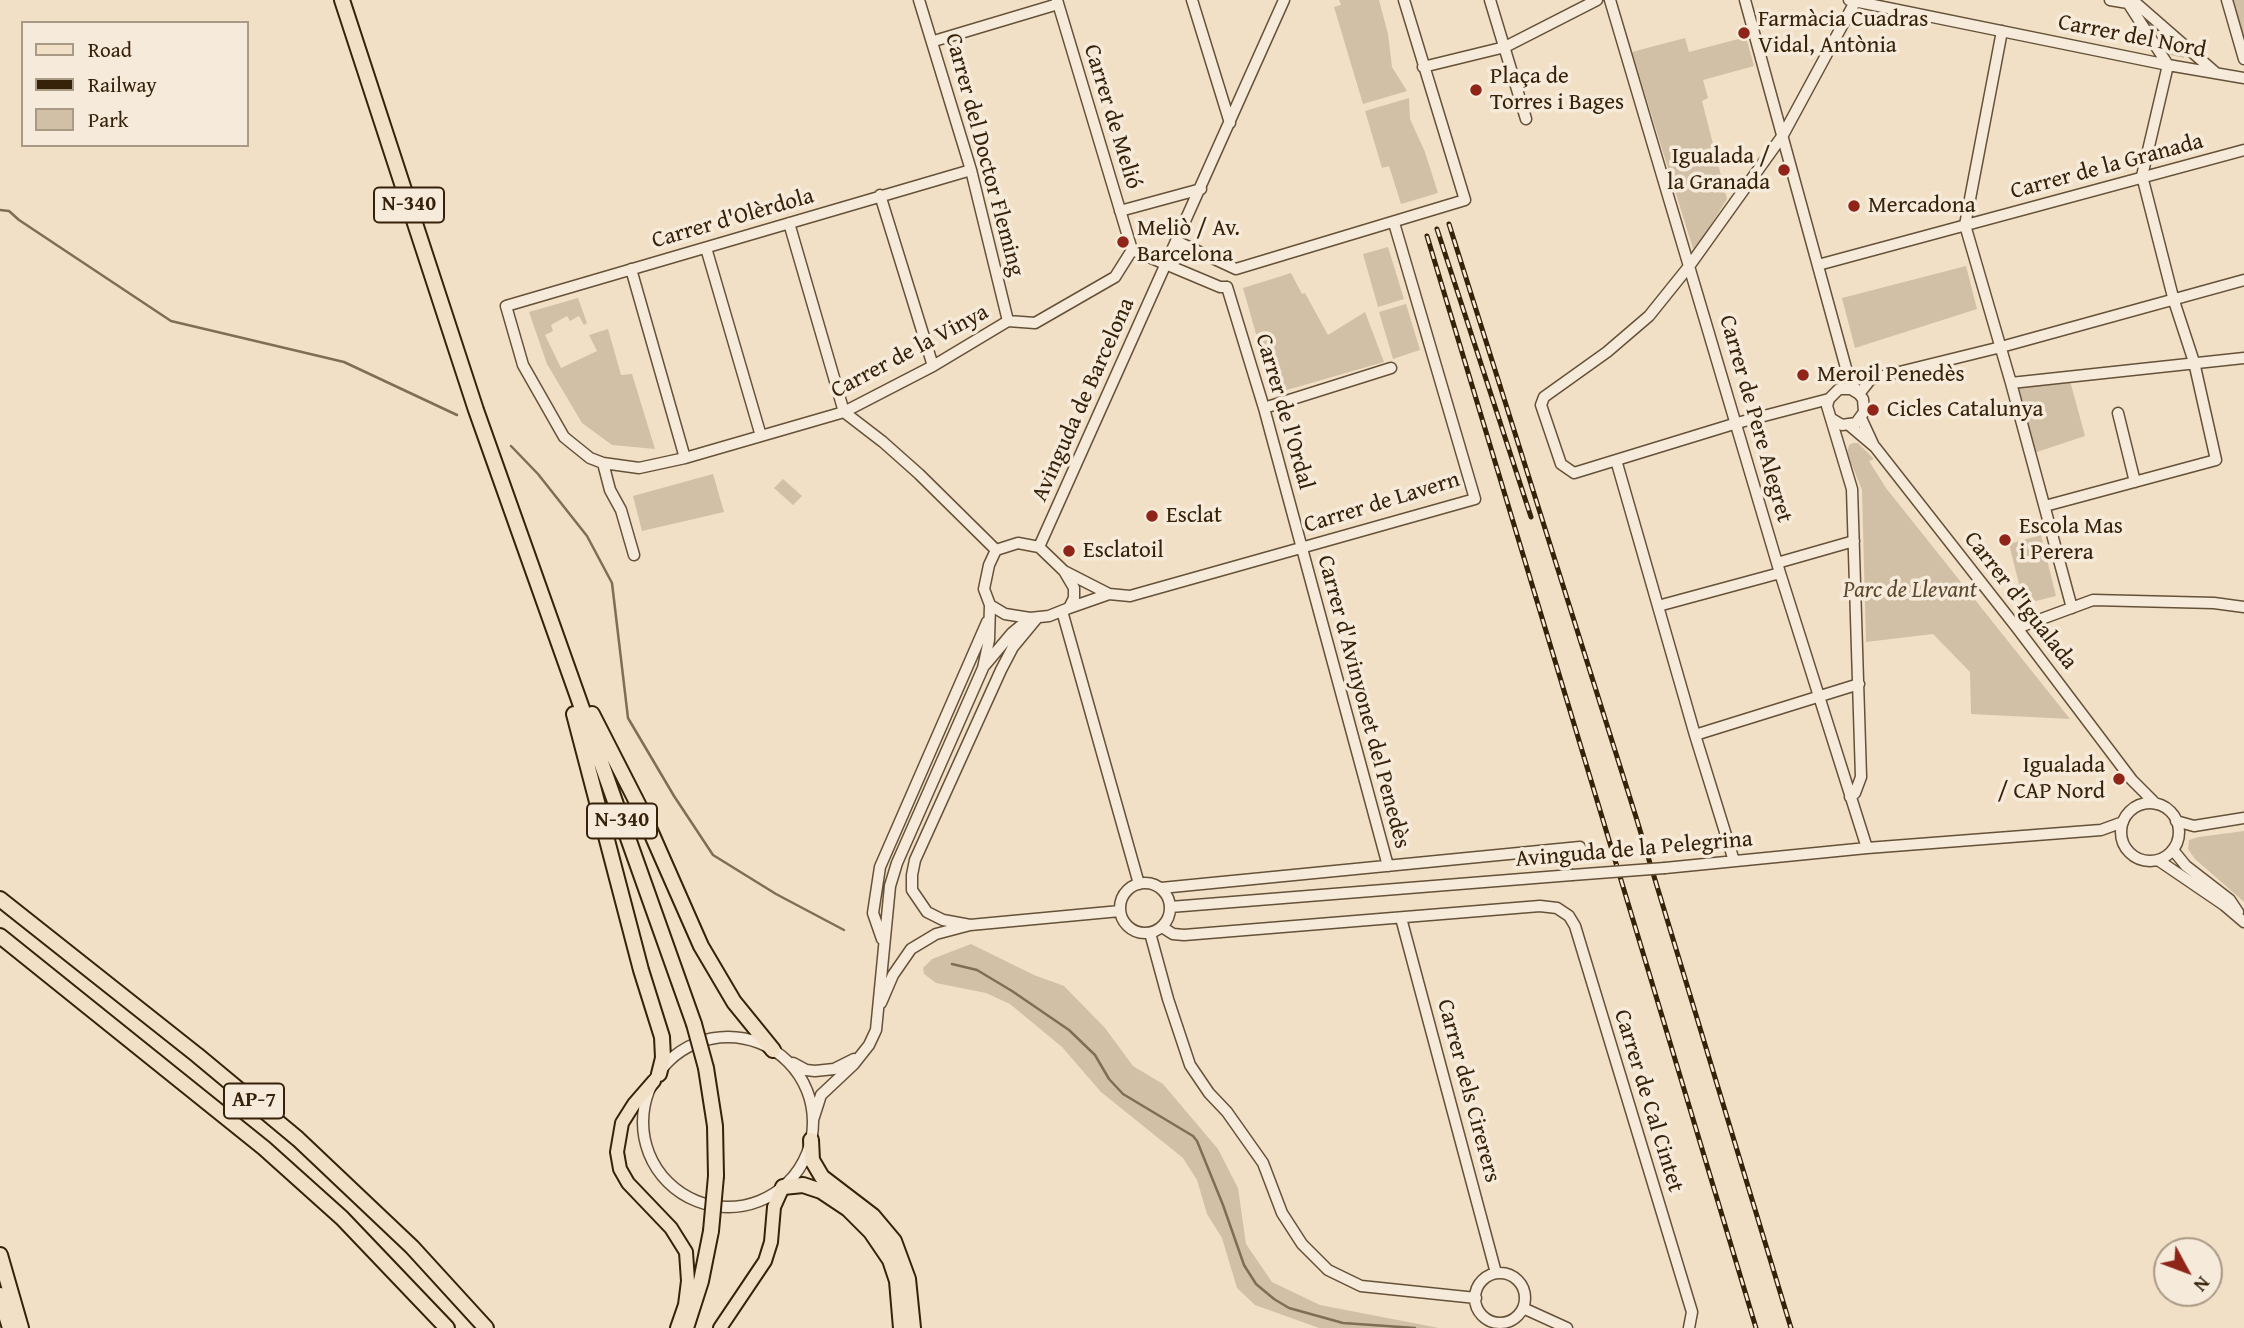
<!DOCTYPE html>
<meta charset="utf-8">
<style>
body{margin:0}
#map{position:relative;width:2244px;height:1328px;overflow:hidden;background:#f1e0c6;font-family:"Gentium Book Plus",serif}
canvas{display:block}
.legend{position:absolute;left:21px;top:21px;width:228px;height:126px;box-sizing:border-box;background:#f6ebda;border:2px solid #a99a86;margin:0;padding:9px 12px;list-style:none;font-size:21px;color:#362109}
.legend li{display:flex;align-items:center;gap:14px;height:35px}
.legend b{width:35px;border:2px solid #a99a86}
.north{position:absolute;left:2153px;top:1237px;width:70px;height:70px;box-sizing:border-box;background:#f6ebda;border:2px solid #a99a86;border-radius:50%;rotate:131deg;font-size:19px;font-weight:700;line-height:28px;text-align:center;color:#362109}
.north::after{content:'';display:block;margin:auto;width:24px;height:32px;background:#8f2418;clip-path:polygon(50% 0,100% 100%,50% 72%,0 100%)}
</style>
<div id="map">
<canvas width="2244" height="1328"></canvas>
<ul class="legend">
<li><b style="height:9px;background:#f1e0c6"></b>Road</li>
<li><b style="height:9px;background:#362109"></b>Railway</li>
<li><b style="height:19px;background:#d1c0a6"></b>Park</li>
</ul>
<div class="north">N</div>
</div>
<script>
const g = document.querySelector('canvas').getContext('2d');
g.lineJoin = 'round';
function fillPath(path, color) { g.fillStyle = color; g.fill(path, 'evenodd'); }
const shape = rows => new Path2D(rows.map(r => 'M' + r).join(''));
function strokePath(path, color, width, dash) { g.strokeStyle = color; g.lineWidth = width; g.lineCap = dash ? 'butt' : 'round'; g.setLineDash(dash || []); g.stroke(path); }
function write(font, color, halo, rows, align = 'center') {
  g.font = font + ' "Gentium Book Plus",serif'; g.lineWidth = 7; g.setLineDash([]); g.textBaseline = 'middle'; g.strokeStyle = halo; g.fillStyle = color; for (const [text, x, y, turn = 0] of rows) {
    g.save(); g.translate(x, y); g.rotate((+turn || 0) * Math.PI / 180); g.textAlign = isNaN(turn) ? turn : align; if (halo) g.strokeText(text, 0, 0); g.fillText(text, 0, 0); g.restore();
  }
}
const green = shape([
 [1339,0,1379,0,1388,34,1392,67,1407,91,1363,104,1334,7,1341,5],
 [2231,0,2244,0,2244,42],
 [2149,17,2184,49,2184,58,2166,54,2143,20],
 [1746,37,1754,66,1703,80,1708,98,1702,101,1727,199,1694,252,1632,52,1685,38,1689,52],
 [1409,98,1410,119,1425,152,1438,193,1401,204,1389,166,1382,168,1365,111],
 [1388,247,1404,299,1378,307,1363,254],
 [1966,266,1977,309,1855,348,1842,298],
 [1291,273,1302,294,1305,293,1328,335,1365,312,1384,362,1273,394,1243,288],
 [578,298,587,323,584,325,579,316,570,321,567,316,551,325,553,331,545,335,561,368,597,351,589,335,608,329,621,375,632,374,655,449,612,445,582,423,547,364,529,312],
 [1406,304,1420,350,1393,359,1379,312],
 [2069,377,2085,436,2031,454,2011,383],
 [1853,443,1858,443,1874,459,1869,461,1886,488,2070,719,1971,714,1970,672,1933,634,1866,642,1862,490,1847,453,1849,445],
 [713,474,724,512,642,531,633,496],
 [783,479,802,496,793,505,774,488],
 [2041,535,2056,596,2024,604,2009,544],
 [2244,831,2244,902,2195,859,2188,849,2189,840,2199,837],
 [971,944,1034,975,1064,986,1105,1028,1133,1066,1163,1084,1218,1149,1238,1188,1246,1244,1272,1282,1320,1305,1439,1328,1319,1328,1255,1305,1237,1288,1222,1238,1207,1214,1197,1180,1183,1158,1101,1092,1062,1047,1010,1004,986,993,936,983,924,974,923,968,932,959]
]);
const stream = shape([
 [0,210,9,211,19,220,171,321,344,362,457,415],
 [511,446,538,474,587,536,612,583,628,718,674,796,713,855,776,894,844,930],
 [952,964,977,970,1012,991,1069,1030,1095,1055,1109,1079,1123,1094,1193,1136,1197,1141,1223,1205,1244,1265,1256,1284,1274,1299,1289,1308,1343,1323,1415,1328]
]);
const minor = shape([
 [919,0,971,170,1008,321],
 [1057,0,1132,250,1220,287,1227,287],
 [1192,0,1230,123],
 [1490,0,1526,119],
 [1610,0,1780,573,1867,848],
 [1745,0,1846,368,1856,391],
 [1849,0,2168,65,2244,78],
 [2110,0,2128,3,2168,65],
 [2126,0,2128,3,2137,4,2216,73],
 [2227,0,2244,59],
 [2002,31,1965,225,2011,383,2072,608],
 [934,41,1058,4],
 [1423,67,1505,47,1597,0],
 [971,170,506,306,523,365,564,437,590,458,603,463,639,468,685,458,844,412,933,366,1008,321,1035,323,1115,277,1132,250],
 [880,195,933,366],
 [1120,211,1201,189],
 [789,223,844,412,883,442,919,474,996,550],
 [1176,241,1236,269,1465,200,1404,0],
 [706,248,761,436],
 [1818,265,2244,150],
 [631,269,685,458],
 [1227,287,1264,408,1388,866],
 [2011,383,2244,358],
 [1859,394,1871,379,2001,347,2244,280],
 [1829,399,1737,423,1574,473,1561,464,1541,405,1544,397,1607,352,1649,316,1690,265,1783,135,1856,0],
 [1264,408,1391,368],
 [2118,413,2135,482],
 [1861,418,1873,444],
 [1832,419,1842,425,1856,423,1864,412,1863,399,1859,394,1851,389,1839,389,1829,399,1827,406,1852,489,1861,777,1855,793,1850,797],
 [1849,425,1875,447,2017,628,2132,780,2156,804],
 [1616,460,1695,735,1734,861],
 [603,463,610,490,621,510,634,555],
 [2045,506,2216,460,2194,362,2174,301,2142,176,2168,65],
 [1018,543,1039,547,1064,571,1074,588,1074,598,1069,608,1049,616,1030,618,1005,614,990,605,984,589,989,565,996,550,1018,543],
 [1039,547,1284,0],
 [1777,563,1854,541],
 [1064,571,1109,594,1130,596,1475,499,1394,223],
 [1658,606,1780,573],
 [1069,608,1109,594],
 [1062,611,1139,884],
 [2017,628,2093,600,2214,603,2244,607],
 [985,665,1012,633,1030,618],
 [1695,735,1859,684],
 '2121 832a29 29 0 1 1 58 0a29 29 0 1 1-58 0Z',
 [2176,821,2194,826,2244,818],
 [2173,850,2186,866,2230,900,2238,912],
 [2158,860,2224,905,2244,922],
 [1665,868,1867,848,2101,830,2123,822],
 '1120 908a25 25 0 1 1 50 0a25 25 0 1 1-50 0Z',
 [1161,888,1580,847],
 [1170,907,1572,875],
 [1401,918,1496,1273],
 [970,925,943,920,927,912,912,890,912,875,915,860,1001,670,1013,647,1037,618],
 [1162,927,1173,934,1184,935,1540,906,1557,908,1569,916,1575,926,1692,1312,1689,1328],
 [1150,933,1168,999,1190,1065,1209,1093,1227,1112,1263,1163,1282,1213,1302,1244,1328,1270,1361,1286,1476,1298],
 [882,939,873,913,880,867,987,622],
 [881,1003,893,975,911,949,936,934,970,925,1120,911],
 '643 1122a85 85 0 1 1 170 0a85 85 0 1 1-170 0Z',
 [793,1063,806,1070,815,1071,834,1069,854,1059],
 [813,1120,821,1095,854,1064,869,1045,876,1030,890,886,897,863,983,668,989,640,990,605],
 '1475 1298a25 25 0 1 1 50 0a25 25 0 1 1-50 0Z',
 [1523,1308,1567,1328]
]);
const major = shape([
 [654,1081,634,1104,622,1123,617,1152,620,1169,628,1183,671,1228,686,1252,688,1281,685,1305,677,1328],
 [720,1328,765,1261,771,1242,774,1207,783,1187]
]);
const highway = shape([
 [342,0,476,410,694,1024],
 [574,714,641,970,662,1037,663,1058,659,1074],
 [592,714,642,812,701,946,734,1002,773,1050],
 [0,899,197,1055,298,1139,412,1247,486,1328],
 [0,936,264,1148,342,1218,447,1328],
 [706,1068,715,1126,716,1176],
 [811,1140,812,1160,822,1177,873,1216,894,1241,908,1279,913,1328],
 [783,1187,803,1185,821,1191,848,1209,871,1232,890,1260,897,1281,901,1328],
 [0,1255,21,1328],
 [0,1295,10,1328],
 [686,1328,701,1281,711,1231]
]);
const rail = shape([
 [1449,224,1636,817,1791,1328],
 [1437,229,1531,517],
 [1427,236,1756,1328]
]);
const minorBridge = shape([
 [1572,875,1665,868]
]);
const highwayBridge = shape([
 [694,1024,706,1068],
 [711,1231,716,1176]
]);
const markers = [
 [1744,33,7,"#8f2418"],
 [1476,90,7,"#8f2418"],
 [1784,170,7,"#8f2418"],
 [1854,206,7,"#8f2418"],
 [1123,242,7,"#8f2418"],
 [1803,375,7,"#8f2418"],
 [1873,410,7,"#8f2418"],
 [1152,516,7,"#8f2418"],
 [2005,540,7,"#8f2418"],
 [1069,551,7,"#8f2418"],
 [2119,779,7,"#8f2418"]
];
const shields = [
 [409,205,70],
 [622,821,70],
 [254,1101,60]
];
const shieldNames = [
 ["N-340",409,205],
 ["N-340",622,821],
 ["AP-7",254,1101]
];
const poiNames = [
 ["Farmàcia Cuadras",1758,20],
 ["Vidal, Antònia",1758,46],
 ["Plaça de",1490,77],
 ["Torres i Bages",1490,103],
 ["Igualada /",1770,157,"right"],
 ["la Granada",1770,183,"right"],
 ["Mercadona",1868,206],
 ["Meliò / Av.",1137,229],
 ["Barcelona",1137,255],
 ["Meroil Penedès",1817,375],
 ["Cicles Catalunya",1887,410],
 ["Esclat",1166,516],
 ["Escola Mas",2019,527],
 ["i Perera",2019,553],
 ["Esclatoil",1083,551],
 ["Igualada",2105,766,"right"],
 ["/ CAP Nord",2105,792,"right"]
];
const streetNames = [
 ["Carrer del Nord",2132,37,11],
 ["Carrer de Melió",1112,117,73],
 ["Carrer del Doctor Fleming",984,155,75],
 ["Carrer de la Granada",2107,167,-15],
 ["Carrer d'Olèrdola",733,219,-16],
 ["Carrer de la Vinya",910,352,-28],
 ["Avinguda de Barcelona",1084,400,-66],
 ["Carrer de l'Ordal",1284,412,74],
 ["Carrer de Pere Alegret",1755,419,74],
 ["Carrer de Lavern",1382,503,-17],
 ["Carrer d'Igualada",2020,601,52],
 ["Carrer d'Avinyonet del Penedès",1363,702,75],
 ["Avinguda de la Pelegrina",1634,850,-5],
 ["Carrer dels Cirerers",1468,1091,75],
 ["Carrer de Cal Cintet",1648,1101,73]
];
const parkNames = [
 ["Parc de Llevant",1910,591]
];
fillPath(green, '#d1c0a6');
strokePath(stream, '#806d54', 2.5);
strokePath(minor, '#655138', 13);
strokePath(major, '#362109', 16);
strokePath(highway, '#362109', 18);
strokePath(minor, '#f6ebda', 10);
strokePath(major, '#f1e0c6', 12);
strokePath(highway, '#f1e0c6', 14);
strokePath(rail, '#362109', 5);
strokePath(rail, '#f6ebda', 2.5, [8]);
strokePath(minorBridge, '#655138', 13, []);
strokePath(highwayBridge, '#362109', 18, []);
strokePath(minorBridge, '#f6ebda', 10);
strokePath(highwayBridge, '#f1e0c6', 14);
for (const [x, y, r, color] of markers) { const dot = new Path2D(); dot.arc(x, y, r, 0, 2 * Math.PI); g.fillStyle = color; g.fill(dot); strokePath(dot, '#f6ebda', 2.5); }
for (const [x, y, w] of shields) { const box = new Path2D(); box.roundRect(x - w / 2, y - 17.5, w, 35, 5); g.fillStyle = '#f6ebda'; g.fill(box); strokePath(box, '#362109', 2); }
write('bold 21px', '#362109', null, shieldNames);
write('23px', '#362109', '#f6ebda', poiNames, 'left');
write('23px', '#362109', '#f6ebda', streetNames);
write('italic 23px', '#5d4930', '#f6ebda', parkNames);
</script>
